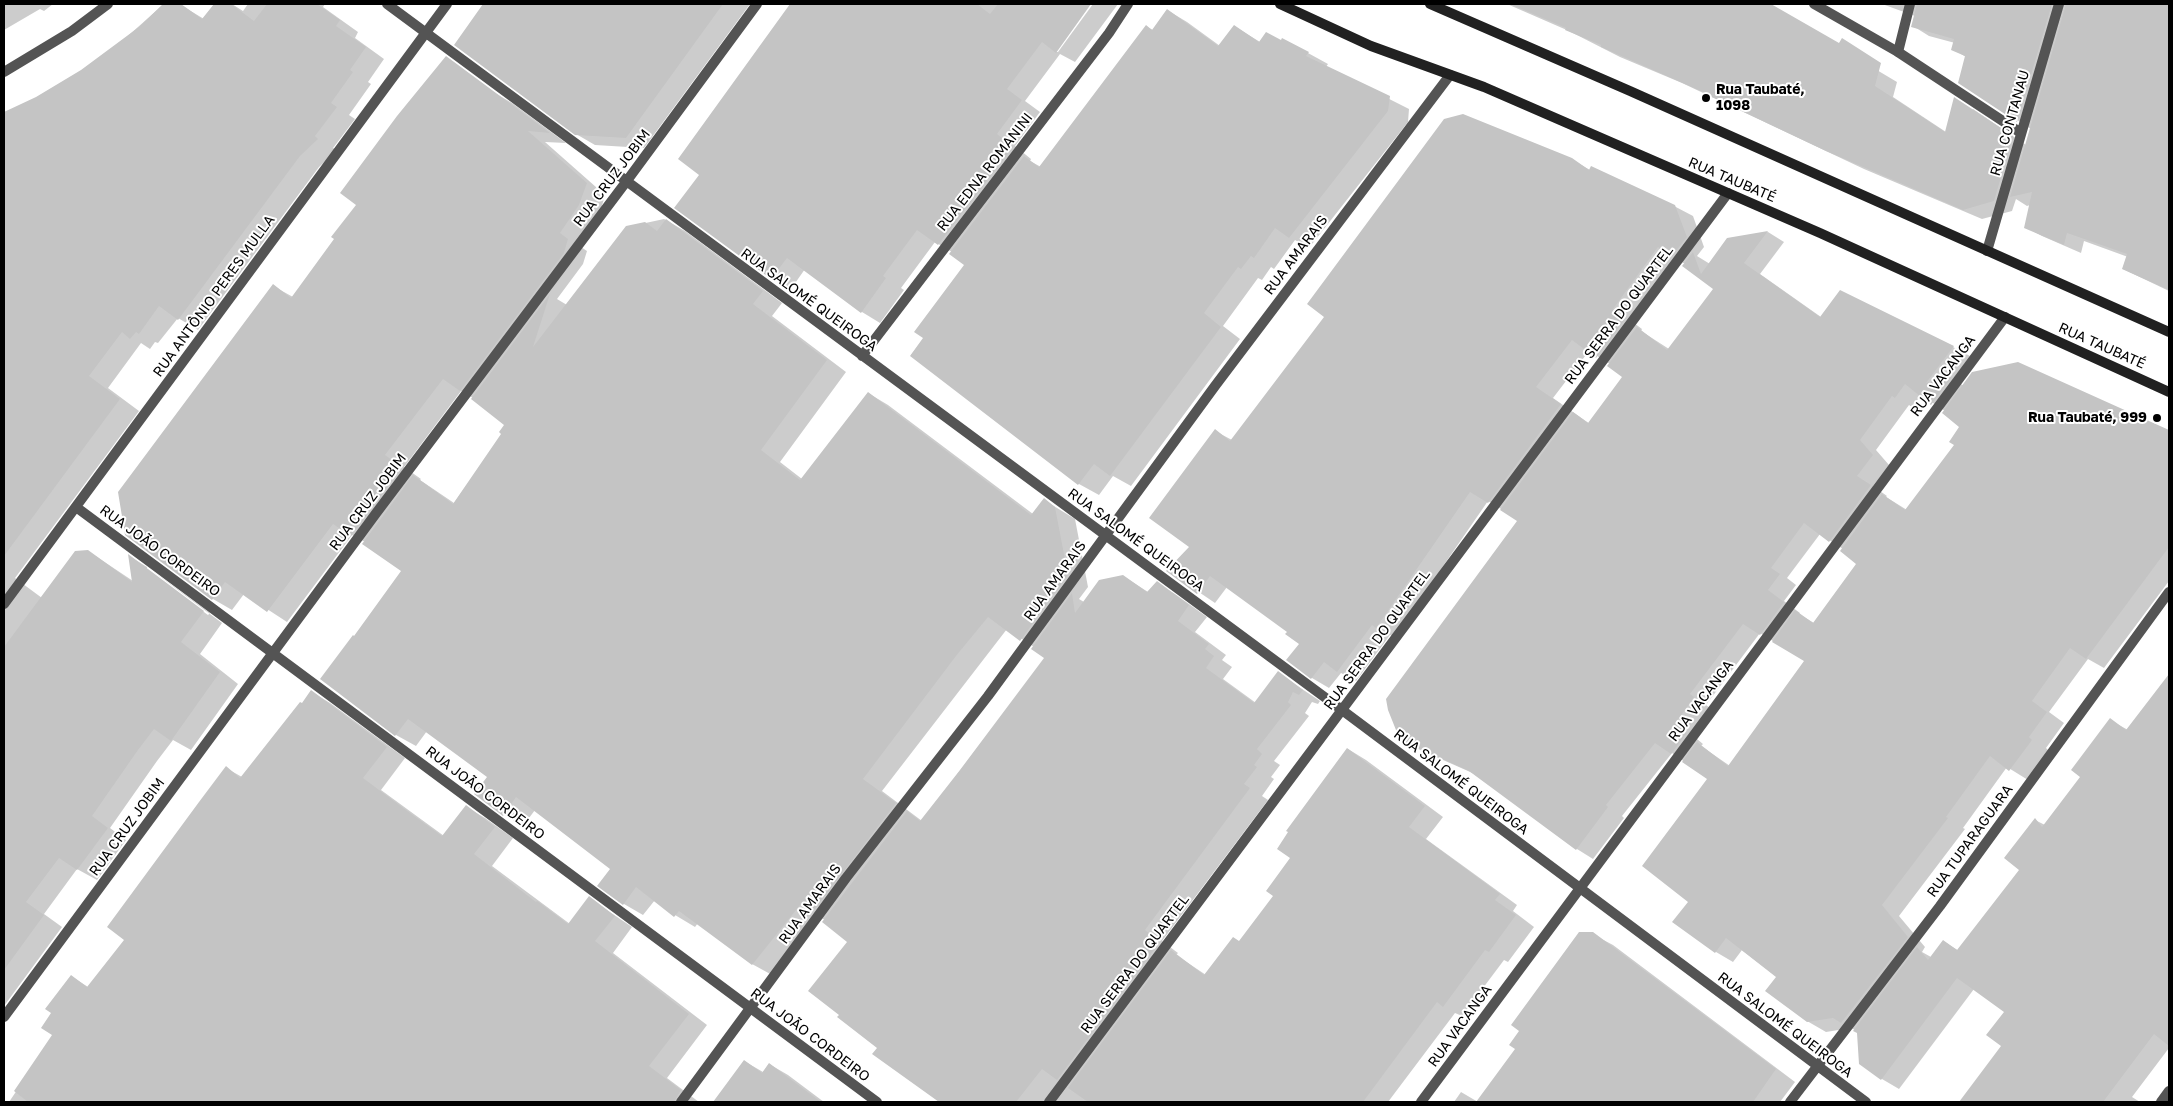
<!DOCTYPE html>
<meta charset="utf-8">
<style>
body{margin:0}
#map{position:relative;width:2173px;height:1106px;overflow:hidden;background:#fff;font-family:"Golos Text",sans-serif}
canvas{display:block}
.frame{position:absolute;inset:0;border:5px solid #000;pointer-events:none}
</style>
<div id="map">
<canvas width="2173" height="1106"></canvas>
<div class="frame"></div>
</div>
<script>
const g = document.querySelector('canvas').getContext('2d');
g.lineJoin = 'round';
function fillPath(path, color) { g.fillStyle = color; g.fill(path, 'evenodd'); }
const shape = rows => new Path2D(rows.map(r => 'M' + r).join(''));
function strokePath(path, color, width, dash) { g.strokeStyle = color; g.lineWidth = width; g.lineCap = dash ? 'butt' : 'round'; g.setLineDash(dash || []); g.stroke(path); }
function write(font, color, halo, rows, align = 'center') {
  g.font = font + ' "Golos Text",sans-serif'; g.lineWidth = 4; g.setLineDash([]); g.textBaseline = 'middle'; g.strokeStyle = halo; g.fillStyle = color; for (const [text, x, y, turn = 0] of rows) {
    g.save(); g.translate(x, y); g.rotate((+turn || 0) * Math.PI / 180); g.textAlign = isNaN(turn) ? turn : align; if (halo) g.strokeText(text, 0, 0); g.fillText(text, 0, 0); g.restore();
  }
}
const shadow = shape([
 [4,4,53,4,44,11,40,9,4,30],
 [164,4,178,5,179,4,204,19,215,4,232,4,243,11,248,4,325,4,323,7,358,32,355,38,384,59,368,82,371,84,349,115,355,119,333,148,337,150,319,167,198,330,178,318,158,343,155,342,150,349,141,343,108,388,139,411,15,578,42,598,88,551,133,581,129,556,147,567,222,623,200,654,238,684,191,750,173,740,157,761,110,828,126,840,97,880,77,869,44,914,62,927,4,1006,4,113,37,98,81,71,121,42],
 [147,567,210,613,208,615,147,570],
 [485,4,750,4,644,148,595,145,576,134,468,27],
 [792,4,1090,4,1055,52,1058,52,1093,4,1118,4,1075,62,1060,54,1025,101,1040,112,1015,146,1031,159,1030,161,1041,167,1147,27,1153,30,1167,10,1187,22,1220,46,1234,26,1260,42,1308,53,1328,64,1326,67,1409,109,1408,122,1309,248,1295,240,1274,269,1271,267,1262,280,1258,278,1223,326,1240,339,1131,486,1113,476,1099,495,1079,484,911,355,924,338,966,264,952,252,935,242,901,288,904,290,880,323,862,312,805,269,791,289,772,278,676,208,701,174,680,158],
 [1507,4,1766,4,1897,82,1893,97,1946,132,1973,109,2026,145,2031,129,1960,83,1966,57,1953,49,1955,43,1929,36,1913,26,1915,16,1882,4,2169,4,2169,291,2123,269,2128,257,2084,241,2081,253,2042,236,2025,227,2030,205,2027,206,2016,199,2012,211,1982,219,1864,169,1682,83,1620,57,1569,31],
 [493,92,512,103,566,143,545,142,605,195,599,216,578,245,587,251,583,264,557,299,567,305,627,227,664,219,685,231,782,303,772,316,846,372,780,462,802,479,868,393,888,405,1033,514,1044,500,1075,519,1088,587,1079,599,1084,602,1123,576,1148,592,1157,583,1175,594,1207,617,1195,632,1226,655,1222,660,1232,667,1223,679,1256,703,1278,673,1320,701,1318,704,1312,702,1305,713,1309,716,1274,761,1280,765,1271,777,1274,779,1262,796,1268,800,1162,941,1178,953,1176,955,1206,975,1240,943,1275,895,1292,858,1348,749,1366,760,1443,817,1426,839,1517,905,1513,911,1534,927,1508,962,1504,960,1462,1016,1455,1013,1388,1102,941,1102,874,1054,878,1048,849,941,825,920,819,917,772,975,752,964,698,923,695,927,675,915,655,900,643,915,624,904,612,868,535,810,523,826,504,815,489,777,427,731,416,746,396,735,355,637,402,571,365,542,352,535,287,622,244,594,232,610,213,599,273,286,293,297],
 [461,391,473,398,506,425,503,434,454,503,420,480,421,479,404,467],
 [1007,629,1034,647,1045,658,922,821,882,791],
 [1571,159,1590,170,1674,206,1693,216,1704,247,1697,256,1710,264,1728,239,1768,232,1784,242,1760,274,1821,317,1953,347,1970,356,1953,379,1964,386,2126,413,2169,432,2169,581,2104,668,2088,659,2049,712,2064,723,2046,748,2049,751,2028,780,2007,767,1963,828,1965,829,1899,916,1925,947,1922,952,1931,957,1943,941,1959,951,2021,870,2035,820,2045,825,2082,776,2110,720,2128,730,2169,676,2169,1048,2132,1097,2140,1102,1961,1102,2003,1046,2005,1011,1974,989,1899,1089,1882,1079,1859,1033,1855,1030,1851,1028,1826,1032,1807,1021,1777,977,1742,950,1733,962,1716,952,1689,901,1709,779,1672,753,1622,816,1624,818,1593,859,1577,849,1477,775,1418,749,1401,739,1519,520,1488,501,1394,637,1390,635,1356,681,1341,673,1329,688,1312,678,1300,644,1289,632,1227,587,1215,603,1168,571,1190,547,1215,431,1232,440],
 [1675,258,1685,264,1715,289,1669,349,1641,331,1642,329,1630,320],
 [1589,351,1610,364,1624,377,1590,424,1553,398],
 [1921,395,1945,411,1961,427,1956,445,1907,510,1886,497,1887,496,1873,486,1889,465,1876,450,1909,405,1912,407],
 [1820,534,1843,549,1858,564,1814,623,1799,614,1800,613,1784,601,1796,585,1787,578],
 [1760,633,1805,661,1730,766,1701,746,1703,744,1691,734,1710,708,1706,705],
 [312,692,330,703,405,758,381,790,444,836,466,807,485,818,513,838,492,866,570,924,589,898,632,927,613,953,707,1025,667,1078,699,1102,9,1102,54,1035,53,1013,71,976,88,987,125,940,226,768,242,777],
 [1592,934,1613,945,1795,1082,1780,1102,1454,1102,1461,1092,1478,1102,1517,1049],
 [744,1061,763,1072,769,1064,788,1075,824,1102,714,1102]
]);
const building = shape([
 [163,4,181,4,202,19,214,4,231,4,254,21,267,4,317,4,340,20,336,26,366,47,350,70,353,72,331,103,337,107,315,136,318,139,300,156,178,320,159,306,139,334,136,332,130,339,122,332,89,376,120,399,4,556,4,112,36,97,81,70,139,27],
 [483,4,723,4,626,138,575,135,454,45],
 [790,4,977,4,990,14,998,4,1091,4,1056,53,1042,42,1007,89,1022,100,997,134,1013,147,938,245,917,230,883,276,886,278,861,313,787,258,771,279,674,208,699,175,678,159],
 [1510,4,1771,4,1839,43,1842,38,1881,63,1875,86,1945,132,1954,97,2013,136,1994,201,1963,210,1826,151,1712,97,1712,96,1601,47,1601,45,1565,30,1566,28],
 [1917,4,2052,4,2017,122,1958,83,1965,56,1951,50,1954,39,1911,27],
 [2066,4,2169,4,2169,290,2122,269,2127,254,2067,233,2064,245,2024,228,2032,192,2010,197],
 [1167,9,1218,46,1234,25,1259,42,1266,32,1281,40,1282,38,1309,52,1306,56,1390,96,1388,111,1289,238,1275,228,1254,258,1251,256,1241,269,1238,267,1204,313,1221,327,1110,476,1094,464,1078,485,910,356,923,338,914,332,964,265,949,254,1024,156,1039,167,1146,25,1152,30],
 [446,56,550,133,528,131,587,183,579,205,560,233,568,239,564,253,460,391,443,379,385,455,402,467,351,536,333,524,267,612,225,582,212,600,125,535,118,492,273,284,291,298,334,239,331,237,356,205,340,193,397,116],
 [1463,114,1572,158,1589,170,1591,166,1675,205,1687,237,1671,257,1658,247,1613,309,1626,318,1596,358,1572,340,1536,387,1561,404,1488,503,1470,492,1376,628,1372,625,1337,672,1324,662,1311,679,1286,660,1299,644,1285,634,1287,632,1210,576,1197,594,1166,571,1189,547,1149,518,1215,429,1230,441,1324,317,1307,304,1444,119],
 [666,219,763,291,753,304,827,360,761,450,800,480,868,392,1031,515,1044,498,1055,507,1068,575,1020,641,988,617,956,656,863,779,896,803,811,914,800,905,752,965,679,911,674,917,636,887,623,905,597,886,610,869,516,797,503,816,474,794,487,777,408,719,395,736,320,679,353,635,354,636,401,571,362,544,383,516,413,475,453,504,501,434,499,432,504,425,471,399,550,294,533,347,626,226,645,222,657,231],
 [1768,231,1744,263,1820,317,1840,290,1954,346,1926,383,1952,377,1931,405,1905,384,1895,398,1892,396,1860,440,1873,455,1857,476,1871,485,1829,542,1804,523,1771,568,1780,574,1768,590,1784,602,1760,635,1743,624,1690,694,1694,697,1675,724,1687,733,1671,754,1655,743,1606,805,1608,807,1576,850,1469,771,1400,740,1388,710,1386,699,1517,521,1500,510,1573,412,1588,423,1622,377,1607,366,1637,327,1667,350,1713,289,1682,266,1693,252,1701,274,1727,238],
 [2018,362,2169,430,2169,547,2086,659,2070,648,2032,701,2047,712,2029,737,2032,740,2009,771,1990,756,1946,817,1948,818,1882,905,1908,937,1841,1023,1833,1018,1807,1022,1765,991,1776,977,1726,938,1715,953,1672,922,1688,902,1642,866,1707,779,1682,762,1697,742,1728,766,1804,661,1772,642,1795,610,1813,623,1856,564,1840,551,1882,494,1905,510,1954,445,1949,442,1959,427,1942,413,1972,372],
 [88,550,132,582,128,554,204,611,181,642,220,672,171,741,154,729,138,750,92,816,108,828,77,870,59,858,26,902,44,915,4,970,4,647,75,551],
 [1123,575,1147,592,1157,581,1189,605,1178,621,1209,644,1205,649,1214,656,1206,668,1254,703,1278,671,1303,690,1299,695,1293,692,1288,702,1291,705,1257,749,1262,754,1254,765,1257,767,1244,784,1250,788,1145,930,1160,942,1057,1080,1042,1069,1016,1102,939,1102,872,1054,877,1048,837,1017,839,1015,808,991,847,942,822,922,907,811,920,821,960,770,1044,658,1031,649,1072,593,1075,613,1099,580],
 [2169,674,2169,1046,2154,1034,2103,1102,1959,1102,2001,1046,1986,1035,2004,1012,1957,978,1881,1080,1859,1064,1857,1033,1853,1031,1917,947,1928,960,1943,940,1957,950,2019,870,2004,858,2035,818,2042,827,2080,777,2071,770,2110,718,2126,730],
 [311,690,387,747,363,778,410,813,442,836,466,805,495,827,474,854,536,902,537,901,568,924,589,896,615,916,595,941,689,1014,649,1066,681,1090,674,1102,28,1102,14,1091,52,1035,41,1028,51,1013,45,1009,71,975,87,987,124,940,107,927,199,802,226,766,240,778,300,702,302,703],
 [1347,748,1425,806,1409,827,1500,894,1495,900,1516,915,1489,952,1485,950,1443,1007,1437,1002,1363,1102,1088,1102,1068,1088,1171,950,1204,975,1233,937,1239,941,1273,896,1266,891,1290,858,1277,849,1288,832,1286,831],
 [1579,932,1593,932,1776,1069,1753,1102,1476,1102,1515,1049,1509,1045,1519,1031,1511,1025],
 [744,1060,762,1073,769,1063,821,1102,713,1102]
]);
const service = shape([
 [1898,52,1910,4]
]);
const minor = shape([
 [387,4,1342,710,1866,1102],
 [1814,4,1898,52,2021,133],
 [4,72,72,31,108,4],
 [1987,251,2059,4],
 [862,356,1109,33,1128,4],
 [76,507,877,1102],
 [4,604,447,4],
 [4,1017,377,512,626,182,757,4],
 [681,1102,846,878,988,696,1215,386,1450,75],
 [1049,1102,1728,193],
 [1421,1102,2005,317],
 [1790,1102,1940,906,2169,592],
 [2161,1102,2169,1091]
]);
const secondary = shape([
 [1280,4,1371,46,1484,87,1820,233,2169,392],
 [1430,4,1630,91,2169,332]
]);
const markers = [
 [1706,98,5,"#000"],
 [2157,418,5,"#000"]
];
const poiNames = [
 ["Rua Taubaté,",1716,90],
 ["1098",1716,106],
 ["Rua Taubaté, 999",2147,418,"right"]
];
const streetNames = [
 ["RUA CONTANAU",2010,123,-74],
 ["RUA EDNA ROMANINI",985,172,-52],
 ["RUA CRUZ JOBIM",612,178,-53],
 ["RUA TAUBATÉ",1732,180,23],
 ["RUA AMARAIS",1296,255,-53],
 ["RUA ANTÔNIO PERES MULLA",214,296,-54],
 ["RUA SALOMÉ QUEIROGA",809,300,36],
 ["RUA SERRA DO QUARTEL",1619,315,-53],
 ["RUA TAUBATÉ",2102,346,24],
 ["RUA VACANGA",1943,376,-53],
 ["RUA CRUZ JOBIM",368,502,-53],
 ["RUA SALOMÉ QUEIROGA",1136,540,36],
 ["RUA JOÃO CORDEIRO",160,551,36],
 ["RUA AMARAIS",1055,581,-54],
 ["RUA SERRA DO QUARTEL",1377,640,-54],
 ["RUA VACANGA",1701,701,-53],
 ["RUA SALOMÉ QUEIROGA",1461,782,37],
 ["RUA JOÃO CORDEIRO",485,793,37],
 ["RUA CRUZ JOBIM",127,827,-54],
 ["RUA TUPARAGUARA",1970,841,-54],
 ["RUA AMARAIS",810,904,-54],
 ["RUA SERRA DO QUARTEL",1135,964,-53],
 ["RUA SALOMÉ QUEIROGA",1785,1025,37],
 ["RUA VACANGA",1460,1026,-54],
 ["RUA JOÃO CORDEIRO",810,1035,37]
];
fillPath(shadow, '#0003');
fillPath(building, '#c4c4c4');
strokePath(service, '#545454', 10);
strokePath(minor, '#545454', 10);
strokePath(secondary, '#212121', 10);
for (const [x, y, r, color] of markers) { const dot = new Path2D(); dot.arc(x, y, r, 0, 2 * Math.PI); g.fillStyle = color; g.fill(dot); strokePath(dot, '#fff', 2); }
write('bold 14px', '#000', '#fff', poiNames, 'left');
write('14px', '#000', '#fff', streetNames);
</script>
